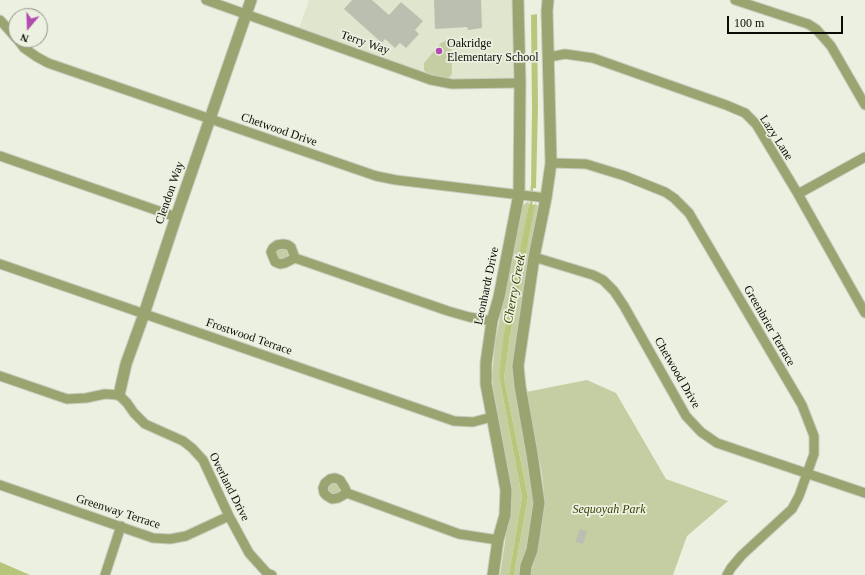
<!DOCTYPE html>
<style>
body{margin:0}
#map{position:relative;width:865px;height:575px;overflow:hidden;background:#ecf0e0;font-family:"Times New Roman",serif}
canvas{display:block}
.north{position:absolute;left:8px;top:8px;width:40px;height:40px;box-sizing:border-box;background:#ecf0e0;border:1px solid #929589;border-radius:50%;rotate:199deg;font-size:11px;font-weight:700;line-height:16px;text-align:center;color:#0b0c07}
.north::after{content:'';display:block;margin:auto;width:14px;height:18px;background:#b14cb0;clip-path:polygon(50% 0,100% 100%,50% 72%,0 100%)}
.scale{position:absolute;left:727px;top:16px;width:116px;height:18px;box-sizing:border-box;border:2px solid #0b0c07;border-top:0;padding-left:5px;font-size:12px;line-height:14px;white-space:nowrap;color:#0b0c07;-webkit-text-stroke:3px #ecf0e0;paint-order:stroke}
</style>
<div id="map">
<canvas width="865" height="575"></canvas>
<div class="north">N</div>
<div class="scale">100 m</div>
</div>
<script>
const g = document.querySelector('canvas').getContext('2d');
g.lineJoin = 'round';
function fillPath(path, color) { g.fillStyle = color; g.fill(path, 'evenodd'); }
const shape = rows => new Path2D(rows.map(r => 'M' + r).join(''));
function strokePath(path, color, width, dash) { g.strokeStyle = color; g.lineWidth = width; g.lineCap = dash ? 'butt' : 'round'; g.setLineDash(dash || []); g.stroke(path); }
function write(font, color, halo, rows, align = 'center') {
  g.font = font + ' "Times New Roman",serif'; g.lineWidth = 3.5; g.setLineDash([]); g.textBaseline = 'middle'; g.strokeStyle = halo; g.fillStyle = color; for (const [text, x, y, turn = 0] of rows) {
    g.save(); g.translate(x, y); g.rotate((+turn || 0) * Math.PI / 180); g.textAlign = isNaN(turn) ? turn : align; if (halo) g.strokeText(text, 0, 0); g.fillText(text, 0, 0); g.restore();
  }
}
const built = shape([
 [309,0,514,0,518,73,509,79,457,80,445,79,427,73,299,28]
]);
const green = shape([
 [448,39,451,40,451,43,452,72,451,76,445,79,427,73,424,70,424,63,441,43],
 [527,202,529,202,529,204,499,376,522,497,509,575,500,575,512,495,493,387,492,376,495,343,521,210,522,206],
 [535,203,539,207,513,374,535,498,522,575,514,575,528,497,504,378,510,336],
 '276 254a6 6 0 1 1 12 0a6 6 0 1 1-12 0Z',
 [587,380,616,393,666,479,728,501,687,536,673,575,531,575,543,512,544,493,542,474,526,392],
 '328 489a6 6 0 1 1 12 0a6 6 0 1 1-12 0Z'
]);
const forest = shape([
 [0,562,30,575,0,575]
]);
const water = shape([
 [537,14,538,108,536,188,531,188,532,107,531,15],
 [529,204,535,205,510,336,504,378,528,497,514,575,509,575,522,497,499,376,504,334]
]);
const stream = shape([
 [531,207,532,186]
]);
const building = shape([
 [352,0,372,0,389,15,401,2,423,21,415,30,419,34,406,48,400,43,395,48,385,39,382,43,344,9],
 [434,0,481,0,482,28,468,30,467,27,435,29],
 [580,529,587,531,583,544,575,542]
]);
const minor = shape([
 [206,0,431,80,452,84,520,83],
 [735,0,808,24,816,29,831,46,865,105],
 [0,20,16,38],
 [18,40,24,48,37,57,48,63,376,176,396,180,546,198],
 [549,57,565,54,593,58,726,105,745,113,756,124,798,194,865,313],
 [0,156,176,217],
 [551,163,586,164,625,176,665,192,674,198,689,213,802,405,814,436,814,454,799,496,792,509,742,555,731,568,727,575],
 [798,194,865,157],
 [534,257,593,275,603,280,614,291,624,306,686,416,701,432,717,443,865,493],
 [295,258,285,263,280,264,275,262,271,252,273,248,277,245,283,244,288,245,291,247,295,258,448,311,469,317,492,321],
 [0,264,454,421,473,422,492,417],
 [0,376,67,399,86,398,105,394,119,395,127,403,134,413,145,424,183,441,192,448,203,460,229,516,249,553,267,573,272,575],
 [0,485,153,538,170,539,186,536,229,516],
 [347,493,338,498,332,499,327,496,324,493,323,488,325,483,330,479,335,478,340,480,345,488,347,493,459,534,498,540],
 [105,575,121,526]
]);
const tertiary = shape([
 [119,395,126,364,144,314,176,217,251,0],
 [493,575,498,540,505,515,506,490,486,384,486,363,492,321,499,297,519,194,520,83,518,0],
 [525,575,526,566,532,550,539,503,532,454,520,386,518,366,534,257,546,198,551,163,547,11,548,0]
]);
const markers = [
 [439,51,4,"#b14cb0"]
];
const streetNames = [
 ["Terry Way",365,43,19],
 ["Chetwood Drive",279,130,19],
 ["Lazy Lane",776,138,57],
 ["Clendon Way",170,193,-71],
 ["Leonhardt Drive",487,286,-78],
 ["Greenbrier Terrace",769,326,60],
 ["Frostwood Terrace",249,337,19],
 ["Chetwood Drive",677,373,60],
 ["Overland Drive",229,487,63],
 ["Greenway Terrace",118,512,18]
];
const poiNames = [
 ["Oakridge",447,44],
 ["Elementary School",447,58]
];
const parkNames = [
 ["Sequoyah Park",609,510]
];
const waterNames = [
 ["Cherry Creek",515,289,-79]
];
fillPath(built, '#e0e5ce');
fillPath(green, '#c5cea2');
fillPath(forest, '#b7c57b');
fillPath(water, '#b9c77d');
strokePath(stream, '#b9c77d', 2.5);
fillPath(building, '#bbbfb0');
strokePath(minor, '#c8ccbd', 11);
strokePath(tertiary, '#c8ccbd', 13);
strokePath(minor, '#9aa471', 9);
strokePath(tertiary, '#9aa471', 11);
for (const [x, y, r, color] of markers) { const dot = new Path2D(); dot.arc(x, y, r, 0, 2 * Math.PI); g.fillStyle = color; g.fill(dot); strokePath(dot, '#ecf0e0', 1.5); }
write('12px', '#0b0c07', '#ecf0e0', streetNames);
write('12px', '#0b0c07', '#ecf0e0', poiNames, 'left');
write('italic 12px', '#3a4208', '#ecf0e0', parkNames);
write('italic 13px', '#384006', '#ecf0e0', waterNames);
</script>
